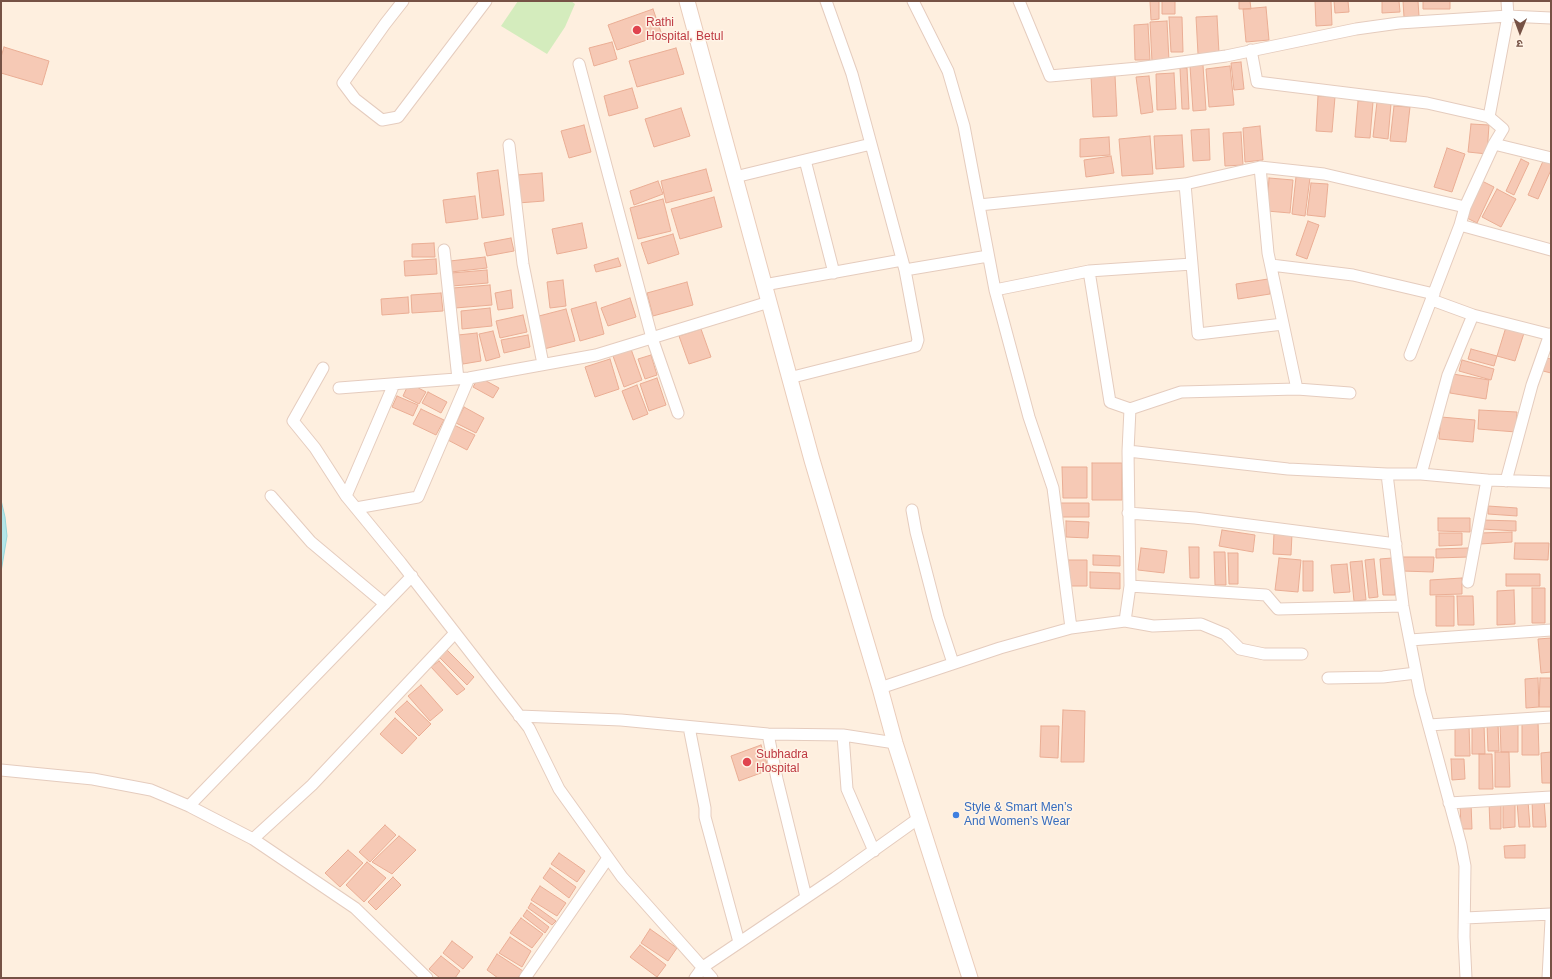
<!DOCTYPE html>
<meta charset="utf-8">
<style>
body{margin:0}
#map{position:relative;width:1552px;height:979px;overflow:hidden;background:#feefdf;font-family:Helvetica,"Noto Sans Devanagari",sans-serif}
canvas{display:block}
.frame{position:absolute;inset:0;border:2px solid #765245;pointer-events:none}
.north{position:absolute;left:1500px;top:12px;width:40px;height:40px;-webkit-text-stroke:3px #fff4e7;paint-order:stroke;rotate:181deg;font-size:11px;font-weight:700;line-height:16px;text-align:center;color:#765245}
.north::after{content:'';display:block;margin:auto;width:14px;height:18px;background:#765245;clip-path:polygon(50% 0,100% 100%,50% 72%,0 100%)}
</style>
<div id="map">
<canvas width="1552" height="979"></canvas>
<div class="frame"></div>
<div class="north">उ</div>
</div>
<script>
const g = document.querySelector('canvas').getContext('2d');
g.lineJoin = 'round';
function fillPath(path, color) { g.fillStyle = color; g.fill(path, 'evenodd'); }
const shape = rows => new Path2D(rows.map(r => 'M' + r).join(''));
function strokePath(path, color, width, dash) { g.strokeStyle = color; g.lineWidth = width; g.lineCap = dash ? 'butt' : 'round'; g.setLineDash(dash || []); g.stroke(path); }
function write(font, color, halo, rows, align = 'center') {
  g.font = font + ' Helvetica,sans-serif'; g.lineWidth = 3; g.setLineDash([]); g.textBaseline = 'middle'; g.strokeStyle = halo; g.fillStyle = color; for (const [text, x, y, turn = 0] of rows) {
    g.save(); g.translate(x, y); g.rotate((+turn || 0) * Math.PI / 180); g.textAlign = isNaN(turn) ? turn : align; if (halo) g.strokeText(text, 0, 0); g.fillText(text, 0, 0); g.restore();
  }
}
const green = shape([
 [518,1,571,1,575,4,565,27,547,54,501,26]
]);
const water = shape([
 [1,500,5,517,7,536,1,572,1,500]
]);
const building = shape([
 [1150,1,1159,1,1159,19,1151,20,1150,1],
 [1162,1,1175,1,1175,14,1162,14,1162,1],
 [1239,1,1250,1,1251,9,1239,9,1239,1],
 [1315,1,1331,1,1332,25,1316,26,1315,1],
 [1334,1,1348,1,1349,12,1335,13,1334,1],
 [1382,1,1399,1,1400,12,1382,13,1382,1],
 [1403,1,1418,1,1419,16,1404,17,1403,1],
 [1423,1,1450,1,1450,9,1423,9,1423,1],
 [1266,7,1269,40,1246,42,1243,9,1266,7],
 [653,9,662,35,617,50,608,25,653,9],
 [1217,16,1219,53,1198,54,1196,17,1217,16],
 [1169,17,1182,17,1183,52,1171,52,1169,17],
 [1167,21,1169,61,1152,62,1150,22,1167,21],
 [1148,24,1150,60,1135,60,1134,25,1148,24],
 [612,42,617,59,594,66,589,48,612,42],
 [4,47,49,61,42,85,1,73,1,57,4,47],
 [676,48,684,74,637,87,629,61,676,48],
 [1241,62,1244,89,1234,90,1231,63,1241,62],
 [1203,65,1206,110,1193,111,1190,66,1203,65],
 [1230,66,1234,105,1209,107,1206,69,1230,66],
 [1180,68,1187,68,1189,109,1182,109,1180,68],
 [1174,73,1176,109,1157,110,1156,74,1174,73],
 [1115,75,1117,116,1093,117,1091,76,1115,75],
 [1149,76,1153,112,1141,114,1136,77,1149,76],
 [632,88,638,108,609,116,604,96,632,88],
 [1318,96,1335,97,1332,132,1316,131,1318,96],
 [1358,101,1373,102,1370,138,1355,137,1358,101],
 [1377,102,1391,104,1388,139,1373,137,1377,102],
 [1394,106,1410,107,1406,142,1390,141,1394,106],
 [681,108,690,136,654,147,645,119,681,108],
 [1471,124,1489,125,1487,154,1468,152,1471,124],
 [584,125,591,152,569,158,561,131,584,125],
 [1260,126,1263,160,1245,162,1243,128,1260,126],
 [1209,129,1210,160,1193,161,1191,130,1209,129],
 [1241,132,1243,165,1225,166,1223,133,1241,132],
 [1182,135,1184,167,1156,169,1154,136,1182,135],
 [1150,136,1153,174,1122,176,1119,139,1150,136],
 [1109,137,1110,155,1080,157,1080,139,1109,137],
 [1447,148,1465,154,1452,192,1434,187,1447,148],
 [1111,156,1114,173,1086,177,1084,160,1111,156],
 [1521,159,1529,163,1514,195,1506,191,1521,159],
 [1544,159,1551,163,1551,170,1538,199,1528,195,1544,159],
 [706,169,712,191,666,203,661,181,706,169],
 [498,170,504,215,482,218,477,173,498,170],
 [542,173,544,201,518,203,517,175,542,173],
 [1296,177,1310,178,1305,216,1292,214,1296,177],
 [1269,178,1293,180,1290,213,1267,211,1269,178],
 [658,181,663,194,634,205,630,191,658,181],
 [1482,181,1494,187,1477,223,1465,217,1482,181],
 [1311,183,1328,184,1325,217,1307,215,1311,183],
 [1497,189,1516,199,1501,227,1482,217,1497,189],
 [475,196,478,219,446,223,443,200,475,196],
 [714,197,722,227,680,239,671,209,714,197],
 [663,199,671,231,638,239,630,208,663,199],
 [1308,221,1319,225,1307,259,1296,255,1308,221],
 [582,223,587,248,557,254,552,229,582,223],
 [673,234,679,254,648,264,641,243,673,234],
 [511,238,514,251,487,256,484,243,511,238],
 [434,243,435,257,412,257,412,244,434,243],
 [485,257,487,268,451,272,450,261,485,257],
 [618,258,621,266,596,272,594,265,618,258],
 [436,259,437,274,405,276,404,261,436,259],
 [487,270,488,283,452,286,451,273,487,270],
 [1268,279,1270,294,1238,299,1236,284,1268,279],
 [563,280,566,306,550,308,547,282,563,280],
 [687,282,693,305,653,316,647,293,687,282],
 [490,285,492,305,455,308,453,288,490,285],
 [511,290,513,308,498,310,495,293,511,290],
 [441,293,443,311,412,313,411,295,441,293],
 [408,297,409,313,382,315,381,299,408,297],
 [630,298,636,317,608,326,601,308,630,298],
 [596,302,604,334,580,341,571,309,596,302],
 [490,308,492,326,462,329,461,311,490,308],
 [566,309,575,341,544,349,535,317,566,309],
 [523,315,527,332,500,338,496,321,523,315],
 [1506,327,1524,333,1515,361,1497,356,1506,327],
 [701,329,711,357,689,364,679,336,701,329],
 [493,331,500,357,486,361,479,334,493,331],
 [477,333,481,361,463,364,458,335,477,333],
 [528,335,530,347,504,353,501,340,528,335],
 [631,349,642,380,624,387,613,356,631,349],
 [1471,349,1497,356,1494,366,1468,359,1471,349],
 [651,355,657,375,645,379,638,359,651,355],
 [1546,358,1551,359,1551,373,1543,371,1546,358],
 [610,359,619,389,595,397,585,367,610,359],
 [1462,360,1494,369,1491,380,1459,371,1462,360],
 [1453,374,1489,380,1486,399,1450,393,1453,374],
 [479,377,499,388,493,398,473,387,479,377],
 [657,378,666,405,649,411,640,384,657,378],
 [409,383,426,392,419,404,403,396,409,383],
 [637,385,648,414,633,420,622,391,637,385],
 [428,392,447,402,441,413,422,403,428,392],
 [397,396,418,405,413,416,392,407,397,396],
 [464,407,484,418,476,433,456,423,464,407],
 [421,409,444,420,436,435,413,424,421,409],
 [1479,410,1517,412,1516,432,1478,429,1479,410],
 [1441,417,1475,420,1473,442,1439,439,1441,417],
 [454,425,475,435,467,450,446,439,454,425],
 [1092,463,1122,463,1122,500,1092,500,1092,463],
 [1062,467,1087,467,1087,498,1063,498,1062,467],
 [1060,503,1089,503,1089,517,1061,517,1060,503],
 [1488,506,1517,508,1517,516,1488,514,1488,506],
 [1438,518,1470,518,1470,532,1438,531,1438,518],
 [1482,520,1516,521,1516,531,1482,529,1482,520],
 [1066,521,1089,522,1088,538,1066,537,1066,521],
 [1222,530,1255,535,1253,552,1219,546,1222,530],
 [1512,532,1512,542,1480,544,1480,533,1512,532],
 [1274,533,1292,534,1291,555,1273,554,1274,533],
 [1439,533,1462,533,1462,545,1439,546,1439,533],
 [1515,543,1549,543,1548,560,1514,559,1515,543],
 [1189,547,1199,547,1199,578,1190,578,1189,547],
 [1141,548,1167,551,1164,573,1138,570,1141,548],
 [1468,548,1469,557,1436,558,1436,549,1468,548],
 [1214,552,1225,552,1226,585,1215,585,1214,552],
 [1228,553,1238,553,1238,584,1229,584,1228,553],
 [1093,555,1120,556,1120,566,1093,565,1093,555],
 [1402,557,1434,557,1433,572,1402,571,1402,557],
 [1279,558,1301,560,1298,592,1275,590,1279,558],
 [1392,558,1395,595,1383,595,1380,559,1392,558],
 [1374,559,1378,597,1369,598,1365,560,1374,559],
 [1068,560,1087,560,1087,586,1068,586,1068,560],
 [1303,561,1313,561,1313,591,1303,591,1303,561],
 [1362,561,1366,600,1354,601,1350,562,1362,561],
 [1347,564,1350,592,1334,593,1331,565,1347,564],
 [1090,572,1120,573,1120,589,1090,588,1090,572],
 [1506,574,1540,574,1540,586,1506,586,1506,574],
 [1462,578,1462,594,1430,595,1430,580,1462,578],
 [1532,588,1545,588,1545,623,1532,623,1532,588],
 [1514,590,1515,624,1497,625,1497,591,1514,590],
 [1436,596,1454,596,1454,626,1436,626,1436,596],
 [1457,596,1473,596,1474,625,1458,625,1457,596],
 [1551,638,1551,672,1541,673,1538,639,1551,638],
 [446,649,474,677,467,685,438,656,446,649],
 [439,661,465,689,457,695,431,667,439,661],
 [1538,678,1539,707,1526,708,1525,679,1538,678],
 [1540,678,1551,678,1551,707,1539,707,1540,678],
 [421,685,443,710,430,721,408,696,421,685],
 [407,701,431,724,419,736,395,712,407,701],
 [1063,710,1085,711,1084,762,1061,762,1063,710],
 [395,718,417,738,402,754,380,734,395,718],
 [1522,721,1538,721,1539,755,1522,755,1522,721],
 [1500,722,1518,722,1518,752,1501,752,1500,722],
 [1487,723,1498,723,1499,751,1488,751,1487,723],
 [1484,724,1485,754,1472,754,1472,725,1484,724],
 [1455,725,1469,725,1470,756,1455,756,1455,725],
 [1041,726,1059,726,1058,758,1040,757,1041,726],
 [761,745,769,770,739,781,731,756,761,745],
 [1495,752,1509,752,1510,787,1495,787,1495,752],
 [1551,752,1551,783,1542,783,1541,753,1551,752],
 [1479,754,1492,754,1493,789,1479,789,1479,754],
 [1451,759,1464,759,1465,779,1452,780,1451,759],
 [1544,799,1546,827,1533,827,1532,800,1544,799],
 [1501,801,1501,829,1490,829,1489,802,1501,801],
 [1528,801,1530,827,1519,827,1517,802,1528,801],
 [1503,802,1515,802,1515,827,1503,828,1503,802],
 [1460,803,1471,803,1472,829,1461,829,1460,803],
 [385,825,396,835,370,862,359,852,385,825],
 [399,836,416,850,392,874,372,862,399,836],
 [1525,845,1525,858,1505,858,1504,846,1525,845],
 [348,850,363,863,340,887,325,873,348,850],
 [559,853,585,871,577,882,551,864,559,853],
 [367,862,386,878,364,902,346,885,367,862],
 [550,868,576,887,569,898,543,878,550,868],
 [393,877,401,885,376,910,368,902,393,877],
 [540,886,566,903,557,916,531,900,540,886],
 [531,903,556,921,552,925,528,908,531,903],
 [527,910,549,927,545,933,523,916,527,910],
 [521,918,543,934,532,948,510,933,521,918],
 [650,929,677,948,668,961,641,943,650,929],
 [510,937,531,951,522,967,499,953,510,937],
 [452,941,473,957,463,969,443,953,452,941],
 [640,945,666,965,657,977,630,957,640,945],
 [497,954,523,971,518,978,498,978,487,970,497,954],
 [441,956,460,971,455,978,440,978,429,969,441,956]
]);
const minor = shape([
 [403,1,385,24,343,83,355,99,382,120,398,117,486,1],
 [913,1,948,71,964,126,995,290,1029,417,1053,488,1071,628],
 [1019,1,1050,76,1138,68,1226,56,1356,29,1399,23,1508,16,1551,18],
 [1251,50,1257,82,1427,103,1489,117,1503,129,1494,144,1465,207,1460,225,1410,355],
 [579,64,652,338,678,413],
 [1489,117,1508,16,1507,1],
 [1494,144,1551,158],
 [509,145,523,264,543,364],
 [805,160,834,273],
 [1260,167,1268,253,1297,389],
 [735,177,871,144],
 [979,205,1185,184,1260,167,1324,174,1465,207],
 [1460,225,1551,250],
 [444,250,458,379],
 [1192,264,1198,334,1283,324],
 [1271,265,1353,275,1434,294],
 [905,270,988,256],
 [1089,271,1192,264,1185,184],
 [764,285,902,260],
 [995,290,1089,271,1110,402,1130,409],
 [1432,300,1473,315,1551,335],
 [323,368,293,421,315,448,346,496,401,563,529,728,559,789,622,877,712,978],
 [789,378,916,346,918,340,905,270,871,144,852,74,826,1],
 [339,388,469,378,596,355,769,302],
 [1128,451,1130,409,1181,392,1297,389,1350,393],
 [1387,474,1403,606,1420,693,1461,845,1465,866,1464,937,1466,978],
 [1421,474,1448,375,1473,315],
 [1506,481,1532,385,1550,334],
 [271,496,311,542,385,604],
 [346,496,394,384],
 [356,508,418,497,469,378],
 [912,510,916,532,938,617,953,663],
 [1128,513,1195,518,1396,544],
 [1468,582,1487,480],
 [1130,586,1266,595,1278,609,1403,606],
 [1125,621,1153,626,1201,624,1225,634,1240,649,1264,654,1302,654],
 [1410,640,1551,630],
 [1328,678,1383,677,1416,673],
 [880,688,1000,648,1071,628,1125,621,1130,586,1128,451,1288,469,1387,474,1421,474,1487,480,1551,482],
 [519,716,621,720,768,734,843,735,895,743],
 [1429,725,1551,717],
 [689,727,705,808,705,817,739,942],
 [768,734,777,779,806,897],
 [843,735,847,789,874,851],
 [1,770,93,779,151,790,189,806,253,839,355,908,427,978],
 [1449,803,1551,797],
 [189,806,412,576],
 [253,839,312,785,455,633],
 [1465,918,1551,914],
 [525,978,608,858],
 [695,978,703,967,835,878,919,818],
 [1548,978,1551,920]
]);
const secondary = shape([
 [687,1,812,460,880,688,895,743,970,978]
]);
const markers = [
 [637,30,5,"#e0444e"],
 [747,762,5,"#e0444e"],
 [956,815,4,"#3f7fe0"]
];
const healthNames = [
 ["Rathi",646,23],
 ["Hospital, Betul",646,37],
 ["Subhadra",756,755],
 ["Hospital",756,769]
];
const shopNames = [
 ["Style & Smart Men’s",964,808],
 ["And Women’s Wear",964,822]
];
fillPath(green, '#d4ecbd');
fillPath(water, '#b3e6e9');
strokePath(water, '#98d7db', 1);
fillPath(building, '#f6c9b5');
strokePath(building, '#eaad94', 1);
strokePath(minor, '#e5ccbe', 13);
strokePath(secondary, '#eaccba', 17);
strokePath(minor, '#fff', 11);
strokePath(secondary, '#fff', 15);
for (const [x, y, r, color] of markers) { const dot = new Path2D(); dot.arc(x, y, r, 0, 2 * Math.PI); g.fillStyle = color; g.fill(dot); strokePath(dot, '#fff4e7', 1.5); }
write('12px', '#be3a42', '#fff4e7', healthNames, 'left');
write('12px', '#366cbe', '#fff4e7', shopNames, 'left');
</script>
